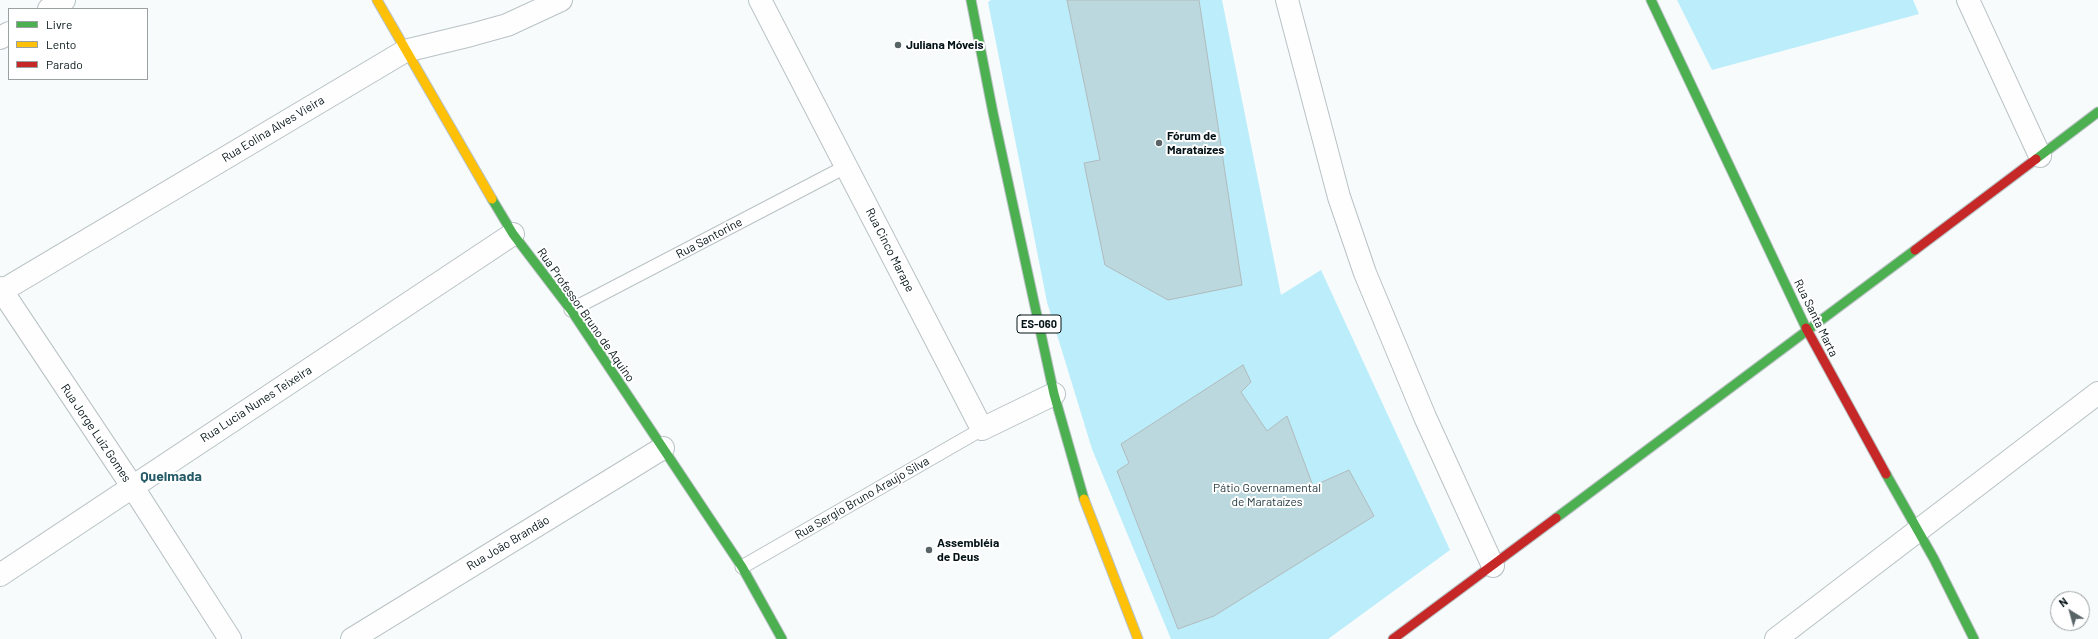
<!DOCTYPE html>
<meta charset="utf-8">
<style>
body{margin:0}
#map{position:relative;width:2098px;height:639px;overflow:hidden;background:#f7fbfc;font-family:Barlow,sans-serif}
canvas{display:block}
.legend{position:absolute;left:8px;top:8px;width:140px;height:72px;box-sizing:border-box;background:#fff;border:1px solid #9ba1a2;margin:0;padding:5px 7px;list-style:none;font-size:12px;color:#041317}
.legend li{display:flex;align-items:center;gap:8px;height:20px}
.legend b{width:20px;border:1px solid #9ba1a2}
.north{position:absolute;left:2050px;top:591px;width:40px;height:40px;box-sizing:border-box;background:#fff;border:1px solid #9ba1a2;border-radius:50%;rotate:323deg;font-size:11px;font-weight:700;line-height:16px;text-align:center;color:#041317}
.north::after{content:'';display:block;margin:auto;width:14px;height:18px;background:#596467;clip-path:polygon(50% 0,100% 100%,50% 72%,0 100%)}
</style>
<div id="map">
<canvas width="2098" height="639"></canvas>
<ul class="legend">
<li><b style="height:5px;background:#4caf50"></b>Livre</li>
<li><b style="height:5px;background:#ffc107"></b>Lento</li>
<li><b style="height:5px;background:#c62828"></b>Parado</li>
</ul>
<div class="north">N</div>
</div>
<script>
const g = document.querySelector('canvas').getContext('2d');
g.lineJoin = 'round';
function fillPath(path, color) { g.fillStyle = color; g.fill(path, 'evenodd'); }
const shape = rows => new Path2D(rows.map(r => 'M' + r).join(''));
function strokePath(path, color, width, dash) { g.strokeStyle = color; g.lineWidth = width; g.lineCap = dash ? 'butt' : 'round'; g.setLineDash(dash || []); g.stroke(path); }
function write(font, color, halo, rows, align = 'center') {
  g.font = font + ' Barlow,sans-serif'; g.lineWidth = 4; g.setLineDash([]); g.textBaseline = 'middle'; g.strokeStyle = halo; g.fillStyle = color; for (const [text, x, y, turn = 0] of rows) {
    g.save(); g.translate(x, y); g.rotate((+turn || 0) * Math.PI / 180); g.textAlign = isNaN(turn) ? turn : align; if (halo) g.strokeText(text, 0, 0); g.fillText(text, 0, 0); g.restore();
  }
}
const green = shape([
 [991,0,1222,0,1281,295,1321,270,1450,550,1328,639,1171,639,1092,449,1047,302,988,2],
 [1677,0,1913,0,1919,14,1712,70]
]);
const building = shape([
 [1067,0,1199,0,1242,285,1168,300,1105,265,1084,163,1100,160,1067,0],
 [1243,365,1251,382,1241,392,1267,431,1287,416,1313,486,1349,470,1374,516,1214,616,1178,629,1117,471,1129,463,1121,444,1243,365]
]);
const lane = shape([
 [571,310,847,166],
 [742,567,982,429]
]);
const street = shape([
 [760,0,982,429,1054,394],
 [1287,0,1339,197,1365,273,1425,417,1493,566],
 [1968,0,2040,156],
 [49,9,64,0],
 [0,38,9,33],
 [0,288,132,486,230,639],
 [0,292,405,51,471,35,507,25,561,0],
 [0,575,513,234],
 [352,639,663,448],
 [1776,639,2098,393]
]);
const fast = shape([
 [971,0,993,113,1054,394,1084,499],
 [1651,0,1806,328],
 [2036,159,2098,112],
 [492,199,513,234,571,310,742,567,782,639],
 [1886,474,1934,559,1974,639],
 [1556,518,1915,250]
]);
const slow = shape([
 [377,0,492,199],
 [1084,499,1138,639]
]);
const jam = shape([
 [1915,250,2036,159],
 [1806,328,1886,474],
 [1393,639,1556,518]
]);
const markers = [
 [898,45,4,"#596467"],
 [1159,143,4,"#596467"],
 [929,550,4,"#596467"]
];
const shields = [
 [1039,324,44]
];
const shieldNames = [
 ["ES-060",1039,324]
];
const poiNames = [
 ["Juliana Móveis",906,45],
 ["Fórum de",1167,136],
 ["Marataízes",1167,150],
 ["Assembléia",937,543],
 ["de Deus",937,557]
];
const streetNames = [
 ["Rua Eolina Alves Vieira",273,129,-31],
 ["Rua Santorine",709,238,-28],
 ["Rua Cinco Marape",890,250,63],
 ["Rua Professor Bruno de Aquino",586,315,55],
 ["Rua Santa Marta",1816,318,64],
 ["Rua Lucia Nunes Teixeira",256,404,-33],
 ["Rua Jorge Luiz Gomes",96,433,56],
 ["Rua Sergio Bruno Araujo Silva",862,498,-30],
 ["Rua João Brandão",508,543,-31]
];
const parkNames = [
 ["Pátio Governamental",1267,488],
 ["de Marataízes",1267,502]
];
const quarterNames = [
 ["Queimada",171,476]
];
fillPath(green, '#bbedfb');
fillPath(building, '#bbd8df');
strokePath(building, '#b1bbbd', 1);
strokePath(lane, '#b9c2c4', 15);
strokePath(street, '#b9c2c4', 24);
strokePath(fast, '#b9c2c4', 11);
strokePath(slow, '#b9c2c4', 11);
strokePath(jam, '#b9c2c4', 11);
strokePath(lane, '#fefeff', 13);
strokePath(street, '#fefeff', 22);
strokePath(fast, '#4caf50', 9);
strokePath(slow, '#ffc107', 9);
strokePath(jam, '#c62828', 9);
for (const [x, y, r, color] of markers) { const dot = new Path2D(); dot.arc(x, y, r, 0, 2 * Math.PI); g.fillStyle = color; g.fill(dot); strokePath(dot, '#fff', 1.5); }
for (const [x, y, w] of shields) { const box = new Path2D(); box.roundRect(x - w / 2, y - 9, w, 18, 3); g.fillStyle = '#fff'; g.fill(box); strokePath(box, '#041317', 1); }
write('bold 11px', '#041317', null, shieldNames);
write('bold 12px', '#041317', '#fff', poiNames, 'left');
write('12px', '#041317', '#fff', streetNames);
write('12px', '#243b41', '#fff', parkNames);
write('bold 14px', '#265b68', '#fff', quarterNames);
</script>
